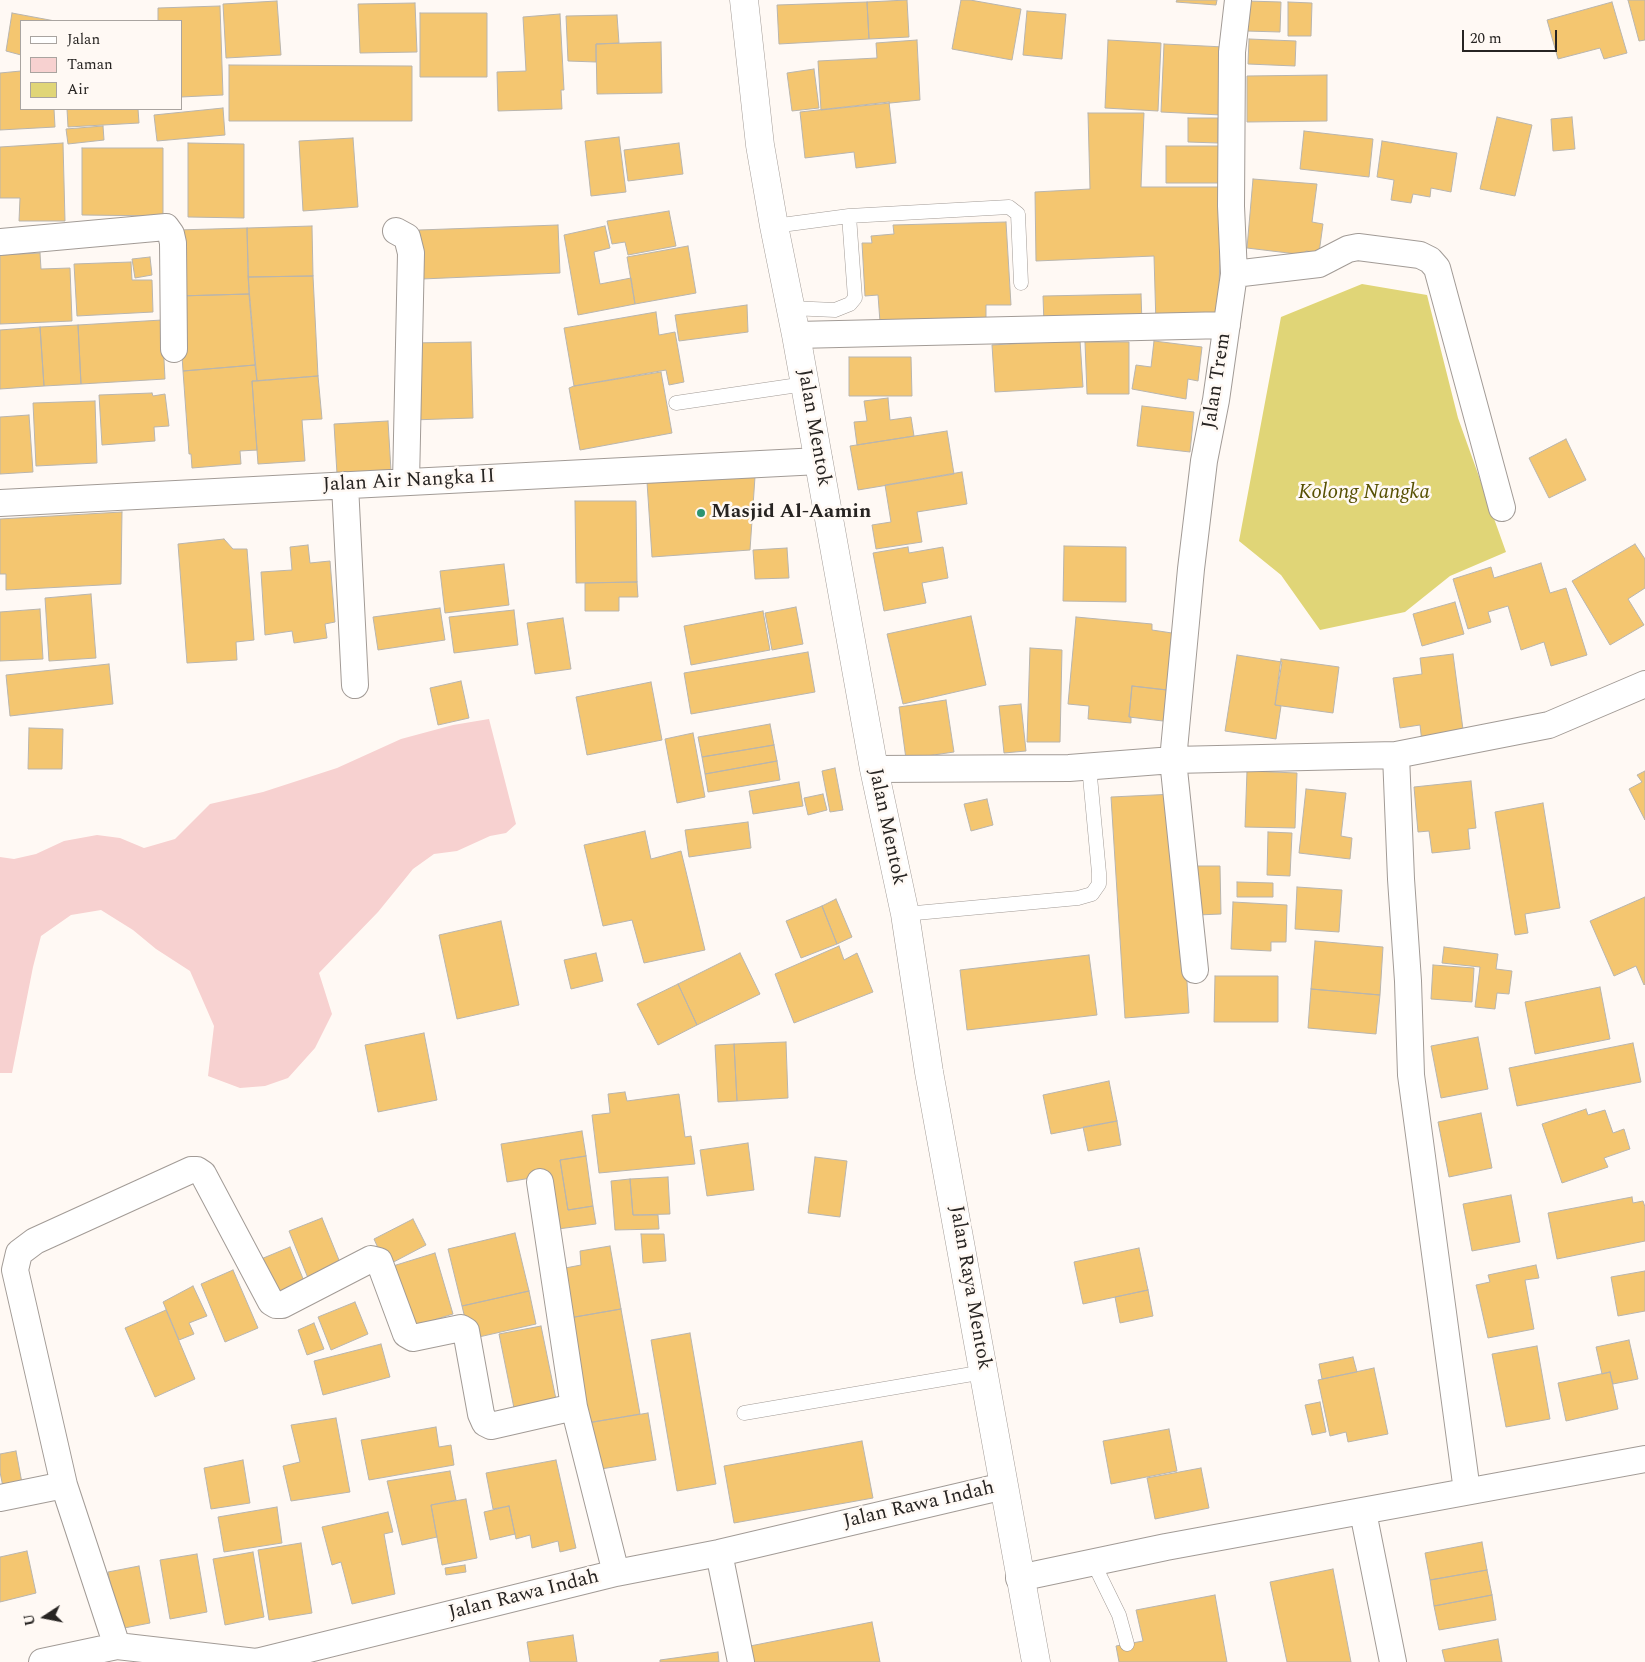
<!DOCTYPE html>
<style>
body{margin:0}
#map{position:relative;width:1645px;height:1662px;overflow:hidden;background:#fff9f4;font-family:Spectral,serif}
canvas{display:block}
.legend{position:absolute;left:20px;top:20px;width:162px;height:90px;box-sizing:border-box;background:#fff9f4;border:1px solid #a9a4a0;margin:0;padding:6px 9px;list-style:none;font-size:15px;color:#272422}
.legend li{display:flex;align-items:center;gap:10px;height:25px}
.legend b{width:25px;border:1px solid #a9a4a0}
.north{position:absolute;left:20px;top:1592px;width:50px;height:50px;-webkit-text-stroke:4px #fff9f4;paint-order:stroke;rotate:259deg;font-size:14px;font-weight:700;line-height:20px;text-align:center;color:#272422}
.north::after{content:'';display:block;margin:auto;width:18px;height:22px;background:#272422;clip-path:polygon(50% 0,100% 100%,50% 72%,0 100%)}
.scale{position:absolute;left:1462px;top:30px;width:95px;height:22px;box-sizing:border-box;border:2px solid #272422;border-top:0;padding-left:6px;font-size:15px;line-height:18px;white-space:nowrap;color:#272422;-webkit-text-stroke:4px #fff9f4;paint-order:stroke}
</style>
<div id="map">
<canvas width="1645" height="1662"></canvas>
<ul class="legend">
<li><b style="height:6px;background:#fff"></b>Jalan</li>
<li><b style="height:14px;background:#f7d1d0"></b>Taman</li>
<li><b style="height:14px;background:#e0d577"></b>Air</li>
</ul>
<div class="north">U</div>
<div class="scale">20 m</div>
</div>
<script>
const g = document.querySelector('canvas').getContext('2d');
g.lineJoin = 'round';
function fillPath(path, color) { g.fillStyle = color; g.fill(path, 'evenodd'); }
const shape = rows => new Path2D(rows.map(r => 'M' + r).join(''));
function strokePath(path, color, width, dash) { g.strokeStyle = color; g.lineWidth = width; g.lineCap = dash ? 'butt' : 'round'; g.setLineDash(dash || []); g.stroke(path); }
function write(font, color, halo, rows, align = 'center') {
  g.font = font + ' Spectral,serif'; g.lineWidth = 5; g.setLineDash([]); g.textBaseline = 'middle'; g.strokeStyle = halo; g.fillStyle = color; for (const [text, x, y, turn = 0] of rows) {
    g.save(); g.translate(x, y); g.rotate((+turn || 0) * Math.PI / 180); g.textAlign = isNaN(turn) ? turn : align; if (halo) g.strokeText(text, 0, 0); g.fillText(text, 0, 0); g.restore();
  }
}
const green = shape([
 [489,719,516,824,506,833,490,836,457,851,434,854,413,869,378,912,319,973,332,1014,315,1048,288,1078,265,1086,240,1088,208,1076,214,1026,190,971,156,949,133,930,101,910,71,915,41,936,33,967,12,1073,0,1073,0,857,14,859,36,854,64,841,97,835,120,838,144,848,175,839,210,804,263,792,337,768,401,739,453,725]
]);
const water = shape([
 [1362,284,1427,295,1458,418,1506,552,1450,576,1405,612,1320,630,1281,575,1239,541,1281,317]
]);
const building = shape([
 [907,0,909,37,869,39,867,2,907,0],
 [961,0,970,0,1021,9,1012,60,952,49,961,0],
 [1177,0,1217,0,1216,5,1176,2,1177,0],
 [1628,0,1645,0,1645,40,1639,41,1628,0],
 [277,1,281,55,226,58,223,4,277,1],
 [1247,1,1281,2,1280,32,1246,31,1247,1],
 [867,2,869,39,779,44,777,5,867,2],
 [1288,2,1312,3,1311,36,1288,36,1288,2],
 [1612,2,1627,53,1604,59,1600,48,1558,59,1547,20,1612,2],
 [415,3,417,52,360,53,358,4,415,3],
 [220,6,223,95,181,97,181,21,158,21,158,8,220,6],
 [1027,11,1066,14,1062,59,1023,55,1027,11],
 [12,13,55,21,21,21,21,55,6,51,12,13],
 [420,13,487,13,487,77,420,77,420,13],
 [560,14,564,90,561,90,562,109,498,111,497,72,526,71,523,17,560,14],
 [617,15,619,43,596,44,596,62,568,61,566,16,617,15],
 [1249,39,1296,41,1295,66,1248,64,1249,39],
 [917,40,920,100,821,110,818,61,877,58,876,43,917,40],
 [1108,40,1161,43,1158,111,1105,108,1108,40],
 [661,42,662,93,597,94,596,44,661,42],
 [1164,44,1224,47,1221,115,1161,112,1164,44],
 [229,65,412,66,412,121,229,121,229,65],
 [814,69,819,108,792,111,787,73,814,69],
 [21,71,21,109,54,109,55,127,0,130,0,73,21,71],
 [1327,75,1327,121,1247,122,1247,76,1327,75],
 [889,102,896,163,856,168,854,152,805,158,800,112,889,102],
 [223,108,225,135,157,141,154,115,223,108],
 [67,109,138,109,139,123,68,127,67,109],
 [1088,113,1144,113,1141,187,1222,187,1218,323,1156,325,1154,256,1036,261,1035,192,1090,189,1088,113],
 [1497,117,1532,125,1515,196,1480,189,1497,117],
 [1572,117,1575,149,1553,151,1551,119,1572,117],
 [1188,118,1218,118,1218,143,1188,142,1188,118],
 [103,126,104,140,68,144,66,129,103,126],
 [1304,131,1373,139,1369,177,1300,169,1304,131],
 [619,137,626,192,591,196,585,141,619,137],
 [353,138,358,207,303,211,299,141,353,138],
 [1382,141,1457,153,1451,192,1431,188,1430,197,1413,194,1411,203,1391,200,1394,180,1377,177,1382,141],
 [63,143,65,221,19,221,20,198,0,198,0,147,63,143],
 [188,143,244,144,244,218,188,217,188,143],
 [679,143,683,174,628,181,624,150,679,143],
 [1166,146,1222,146,1222,183,1166,183,1166,146],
 [82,148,163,148,163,216,82,215,82,148],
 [1253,179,1317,184,1312,222,1323,224,1319,253,1306,251,1305,255,1247,248,1253,179],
 [669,211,676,246,628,255,625,242,612,244,607,221,669,211],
 [1006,222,1011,305,986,305,986,319,880,322,878,295,865,296,862,243,872,243,871,236,894,234,893,225,1006,222],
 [558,225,560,273,422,279,419,230,558,225],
 [312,226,313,276,248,277,247,228,312,226],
 [605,226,610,248,594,252,600,284,631,278,635,304,578,315,564,235,605,226],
 [247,228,249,294,178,296,176,230,247,228],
 [688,246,696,293,635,304,627,257,688,246],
 [40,253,41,269,70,268,72,321,0,324,0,255,40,253],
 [150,257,152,275,135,278,132,259,150,257],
 [131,262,132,280,152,280,153,312,77,316,74,264,131,262],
 [313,276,318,376,257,381,248,277,313,276],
 [249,294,255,365,183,371,178,296,249,294],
 [1141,294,1142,323,1044,325,1043,296,1141,294],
 [747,305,748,332,679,341,675,315,747,305],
 [656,312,659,335,675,332,684,382,669,385,666,370,574,386,564,328,656,312],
 [162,320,165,379,81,384,78,325,162,320],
 [78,325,81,384,44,386,40,327,78,325],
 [40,327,44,386,0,389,0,330,40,327],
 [1080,340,1083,387,995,392,992,345,1080,340],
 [1154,341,1202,347,1198,381,1188,379,1186,399,1132,389,1136,365,1151,367,1154,341],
 [471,342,473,418,411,420,410,343,471,342],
 [1085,342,1129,342,1129,394,1087,394,1085,342],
 [849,357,911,357,912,396,849,396,849,357],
 [255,365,257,381,252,381,257,450,240,451,241,464,192,468,191,454,189,454,183,371,255,365],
 [661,372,672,433,580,450,569,388,574,386,661,372],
 [318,376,322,419,302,420,305,461,258,464,252,381,318,376],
 [152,393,153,396,165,394,169,426,154,427,155,441,102,445,99,395,152,393],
 [888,398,890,420,911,417,914,436,857,445,854,422,867,421,864,401,888,398],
 [95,401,97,463,36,466,33,403,95,401],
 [1142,406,1194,412,1190,452,1137,446,1142,406],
 [29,415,33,472,0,474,0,417,29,415],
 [388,421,391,471,337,474,334,424,388,421],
 [947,431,954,474,858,490,850,446,947,431],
 [1566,439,1586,480,1549,498,1529,458,1566,439],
 [962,472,967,504,917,512,922,542,876,549,872,525,891,522,885,485,962,472],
 [755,477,750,550,652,557,647,482,755,477],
 [575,501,636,501,637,582,576,583,575,501],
 [122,512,121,584,6,590,6,574,0,574,0,519,122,512],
 [224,539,233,549,247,549,254,640,236,642,237,660,187,663,178,544,224,539],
 [1635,544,1645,559,1645,588,1628,599,1644,625,1610,645,1572,581,1635,544],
 [308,545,310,563,330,561,335,622,325,624,327,638,294,643,292,631,265,635,261,572,292,570,290,547,308,545],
 [1064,546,1126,547,1126,602,1063,601,1064,546],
 [908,547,909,553,943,547,948,578,922,583,926,603,884,611,873,553,908,547],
 [787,548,789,578,755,579,753,550,787,548],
 [1541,563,1550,593,1566,588,1587,655,1551,666,1544,642,1521,650,1508,606,1488,612,1491,622,1468,629,1453,579,1491,567,1494,578,1541,563],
 [504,564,509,605,445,613,440,571,504,564],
 [637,582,638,597,619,597,619,611,585,611,585,583,637,582],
 [91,594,96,658,49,661,45,598,91,594],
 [1455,602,1464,634,1422,646,1413,614,1455,602],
 [796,607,803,644,772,650,765,613,796,607],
 [440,608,445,640,378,650,373,617,440,608],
 [40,609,43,659,0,661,0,612,40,609],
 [514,610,518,645,454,653,449,617,514,610],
 [763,611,770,650,691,665,684,626,763,611],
 [971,616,986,685,903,704,887,634,971,616],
 [1076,617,1152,624,1152,630,1172,633,1167,690,1132,686,1129,717,1131,717,1131,723,1088,719,1089,706,1068,704,1076,617],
 [563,618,571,669,535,674,527,623,563,618],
 [1030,648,1062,650,1060,742,1027,742,1030,648],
 [808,652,815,692,691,714,684,673,808,652],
 [1453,654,1464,737,1422,743,1420,725,1400,728,1393,678,1422,674,1420,658,1453,654],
 [1237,655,1282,662,1275,705,1281,706,1276,739,1225,731,1237,655],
 [1281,659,1339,667,1333,713,1275,705,1281,659],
 [109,664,113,704,10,716,6,675,109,664],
 [461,681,469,718,438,725,430,688,461,681],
 [651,682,662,740,587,755,576,697,651,682],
 [1132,686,1167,690,1163,721,1129,717,1132,686],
 [946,700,954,752,906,759,899,707,946,700],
 [1021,704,1026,751,1004,753,999,706,1021,704],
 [770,724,774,745,702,757,698,737,770,724],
 [29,728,63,729,62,769,28,769,29,728],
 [693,733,705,797,677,803,665,739,693,733],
 [774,745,777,761,705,774,702,757,774,745],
 [777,761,780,780,708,792,705,774,777,761],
 [835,768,843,810,830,812,822,771,835,768],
 [1247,771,1297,773,1295,828,1245,827,1247,771],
 [1645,771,1645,820,1629,789,1642,782,1637,775,1645,771],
 [1471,781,1476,828,1468,829,1470,849,1432,853,1429,831,1418,832,1414,787,1471,781],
 [799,782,803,806,753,814,749,791,799,782],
 [1306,789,1346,793,1341,836,1352,838,1350,859,1299,853,1306,789],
 [823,794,827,810,808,815,804,798,823,794],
 [1175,794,1189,1013,1125,1018,1111,797,1175,794],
 [987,799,993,825,971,831,964,804,987,799],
 [1543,803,1560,908,1525,914,1528,933,1515,935,1495,812,1543,803],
 [748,822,751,848,689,857,685,830,748,822],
 [645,831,651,859,681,851,705,950,644,963,632,920,603,926,584,845,645,831],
 [1268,832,1292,833,1290,876,1267,875,1268,832],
 [1197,866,1220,866,1221,914,1197,915,1197,866],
 [1237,882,1273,883,1273,897,1237,897,1237,882],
 [1297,887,1342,890,1339,932,1295,929,1297,887],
 [1645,897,1645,984,1644,985,1636,966,1614,976,1590,921,1645,897],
 [836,899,852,937,837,944,822,906,836,899],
 [1233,902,1287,905,1286,942,1271,942,1271,951,1231,949,1233,902],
 [822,906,837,944,801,958,786,921,822,906],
 [501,921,519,1005,457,1019,439,935,501,921],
 [1315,941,1383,947,1380,995,1311,989,1315,941],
 [839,946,844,960,857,953,873,992,794,1023,775,974,839,946],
 [1444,947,1498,954,1496,969,1512,971,1509,994,1497,993,1495,1009,1475,1007,1480,967,1442,963,1444,947],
 [596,953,603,981,571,989,564,960,596,953],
 [740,953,760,994,697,1025,678,984,740,953],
 [1089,955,1097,1015,967,1030,960,970,1089,955],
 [1433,965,1474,968,1472,1002,1431,999,1433,965],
 [1215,976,1278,976,1278,1022,1214,1022,1215,976],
 [678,984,697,1025,658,1045,637,1004,678,984],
 [1600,987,1610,1039,1535,1054,1525,1002,1600,987],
 [1311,989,1380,995,1376,1034,1308,1028,1311,989],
 [424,1033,437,1100,378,1112,365,1045,424,1033],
 [1478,1037,1488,1089,1441,1098,1431,1046,1478,1037],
 [786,1042,788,1098,737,1101,734,1044,786,1042],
 [1633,1043,1641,1082,1517,1106,1509,1068,1633,1043],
 [734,1044,737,1101,718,1102,715,1045,734,1044],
 [1109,1081,1117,1121,1051,1134,1043,1095,1109,1081],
 [625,1092,627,1101,679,1094,685,1137,691,1136,695,1164,599,1173,592,1115,610,1113,608,1094,625,1092],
 [1586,1109,1588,1115,1605,1110,1613,1133,1624,1129,1630,1149,1604,1158,1608,1167,1562,1183,1542,1124,1586,1109],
 [1481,1113,1492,1168,1449,1177,1438,1122,1481,1113],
 [1117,1121,1121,1145,1088,1151,1083,1127,1117,1121],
 [582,1131,586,1156,560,1160,568,1210,593,1206,596,1224,558,1229,549,1175,507,1182,501,1144,582,1131],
 [748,1143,754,1190,707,1196,700,1150,748,1143],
 [586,1156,593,1206,568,1210,560,1160,586,1156],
 [815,1157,847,1161,840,1217,808,1213,815,1157],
 [668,1177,670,1214,633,1215,630,1179,668,1177],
 [630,1179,633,1215,658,1215,659,1229,615,1230,611,1181,630,1179],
 [1511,1195,1520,1242,1472,1251,1463,1204,1511,1195],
 [1632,1197,1633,1203,1643,1201,1645,1207,1645,1241,1557,1259,1548,1213,1632,1197],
 [322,1218,341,1265,308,1278,289,1231,322,1218],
 [413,1219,426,1245,386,1266,374,1239,413,1219],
 [515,1233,529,1291,462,1306,448,1249,515,1233],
 [641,1234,664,1234,666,1261,643,1263,641,1234],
 [610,1246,621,1309,569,1318,560,1269,581,1265,580,1251,610,1246],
 [290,1247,304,1281,275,1293,261,1259,290,1247],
 [1139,1248,1148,1290,1083,1304,1074,1262,1139,1248],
 [435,1253,453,1314,411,1327,393,1266,435,1253],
 [1536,1265,1539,1278,1525,1280,1534,1329,1488,1338,1476,1285,1490,1282,1488,1275,1536,1265],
 [233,1270,258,1328,225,1342,201,1284,233,1270],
 [1645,1271,1645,1311,1618,1316,1611,1277,1645,1271],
 [193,1286,207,1316,189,1323,194,1334,179,1340,163,1302,193,1286],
 [1148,1290,1153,1316,1120,1323,1115,1297,1148,1290],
 [529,1291,536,1324,470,1339,462,1306,529,1291],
 [355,1302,368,1334,331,1350,318,1317,355,1302],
 [621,1309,640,1414,587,1423,569,1318,621,1309],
 [166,1310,195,1379,155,1397,125,1328,166,1310],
 [314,1323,324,1349,307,1355,298,1330,314,1323],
 [541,1326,558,1409,516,1418,499,1334,541,1326],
 [690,1333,716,1484,677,1491,651,1340,690,1333],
 [1629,1340,1638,1379,1613,1384,1610,1372,1602,1374,1596,1347,1629,1340],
 [381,1344,390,1377,323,1395,314,1361,381,1344],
 [1537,1346,1550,1419,1506,1427,1492,1354,1537,1346],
 [1353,1357,1357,1372,1322,1379,1319,1364,1353,1357],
 [1374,1368,1388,1434,1348,1442,1346,1432,1330,1436,1318,1380,1374,1368],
 [1610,1372,1618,1409,1566,1421,1558,1383,1610,1372],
 [1320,1402,1326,1432,1312,1435,1305,1405,1320,1402],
 [648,1413,656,1460,595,1470,587,1423,648,1413],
 [336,1418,350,1492,291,1501,283,1466,300,1462,291,1425,336,1418],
 [436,1427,439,1447,451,1445,454,1465,369,1480,361,1440,436,1427],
 [1169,1429,1177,1471,1111,1484,1103,1441,1169,1429],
 [862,1441,873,1498,734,1523,724,1466,862,1441],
 [16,1451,22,1483,3,1487,0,1472,0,1454,16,1451],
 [243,1460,250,1503,211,1509,204,1468,243,1460],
 [556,1460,576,1548,560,1552,558,1541,532,1548,530,1535,516,1539,509,1506,493,1509,486,1473,556,1460],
 [1201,1468,1209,1508,1155,1519,1147,1478,1201,1468],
 [450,1471,456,1500,431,1505,437,1537,402,1545,387,1481,450,1471],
 [466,1499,477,1558,442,1565,431,1505,466,1499],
 [509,1506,515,1534,490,1540,484,1512,509,1506],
 [277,1507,282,1543,224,1552,218,1517,277,1507],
 [388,1512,393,1532,384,1534,395,1594,352,1604,341,1562,332,1565,322,1527,388,1512],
 [1482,1542,1487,1570,1430,1580,1425,1553,1482,1542],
 [301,1543,312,1613,269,1620,258,1550,301,1543],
 [27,1551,36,1593,0,1602,0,1557,27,1551],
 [253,1552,264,1617,225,1625,213,1559,253,1552],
 [197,1554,207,1612,170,1619,160,1560,197,1554],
 [465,1565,466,1572,446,1575,445,1568,465,1565],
 [139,1566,150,1623,119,1629,108,1572,139,1566],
 [1333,1569,1351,1662,1287,1662,1270,1582,1333,1569],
 [1487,1570,1492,1595,1434,1606,1430,1580,1487,1570],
 [1215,1595,1227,1662,1119,1662,1116,1646,1143,1641,1136,1610,1215,1595],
 [1492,1595,1496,1620,1439,1630,1434,1606,1492,1595],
 [872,1622,880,1662,753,1662,750,1646,872,1622],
 [573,1635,577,1662,530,1662,527,1642,573,1635],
 [1498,1639,1502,1662,1445,1662,1442,1650,1498,1639],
 [718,1652,719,1662,660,1662,660,1660,718,1652]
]);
const lane = shape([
 [774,226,849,216,1009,207,1018,214,1021,283],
 [790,308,835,310,850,304,855,298,849,216],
 [676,403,805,384],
 [905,914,1078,898,1092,894,1099,884,1099,873,1089,766],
 [744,1413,984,1372],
 [1093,1562,1119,1615,1127,1644]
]);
const street = shape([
 [396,231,407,237,411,253,406,482],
 [0,242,166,227,171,234,173,243,174,349],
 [1234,274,1319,264,1348,249,1358,247,1420,255,1430,260,1437,268,1502,508],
 [796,335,1227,325],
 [345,485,355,685],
 [0,503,819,461],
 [1396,755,1401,879,1408,981,1411,1075,1467,1491],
 [874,769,1069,768,1173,760,1396,755,1549,725,1645,684],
 [1195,970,1173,760,1191,569,1204,461,1216,400,1234,274,1231,206,1232,52,1238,0],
 [540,1182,574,1407],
 [0,1498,64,1485],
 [1363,1512,1393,1662],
 [719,1553,741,1662],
 [1019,1578,1166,1547,1645,1459],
 [117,1646,64,1485,15,1270,19,1253,35,1241,191,1170,197,1170,203,1174,271,1302,276,1305,282,1305,371,1259,379,1261,406,1334,413,1338,461,1328,466,1331,481,1414,485,1423,491,1426,574,1407,616,1573],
 [42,1662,117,1646,256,1662,616,1573,719,1553,1004,1486]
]);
const highway = shape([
 [744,0,760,145,774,226,796,335,874,769,905,914,929,1072,1036,1662]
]);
const markers = [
 [701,513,5,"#2d9471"]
];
const streetNames = [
 ["Jalan Trem",1218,381,-81],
 ["Jalan Mentok",813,428,80],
 ["Jalan Air Nangka II",409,482,-3],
 ["Jalan Mentok",886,827,78],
 ["Jalan Raya Mentok",969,1288,80],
 ["Jalan Rawa Indah",919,1506,-13],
 ["Jalan Rawa Indah",524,1596,-14]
];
const poiNames = [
 ["Masjid Al-Aamin",711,513]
];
const waterNames = [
 ["Kolong Nangka",1364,494]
];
fillPath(green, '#f7d1d0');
fillPath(water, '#e0d577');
fillPath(building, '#f4c670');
strokePath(building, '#b9b5ae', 1);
strokePath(lane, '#a29b96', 15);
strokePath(street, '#a29b96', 28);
strokePath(highway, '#a29b96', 29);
strokePath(lane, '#fff', 14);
strokePath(street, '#fff', 26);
strokePath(highway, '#fff', 28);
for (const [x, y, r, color] of markers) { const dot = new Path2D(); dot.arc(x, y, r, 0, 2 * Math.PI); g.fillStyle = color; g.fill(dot); strokePath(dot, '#fff9f4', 2); }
write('20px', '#272422', '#fff9f4', streetNames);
write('bold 20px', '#272422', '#fff9f4', poiNames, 'left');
write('italic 21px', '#575002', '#fff9f4', waterNames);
</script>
